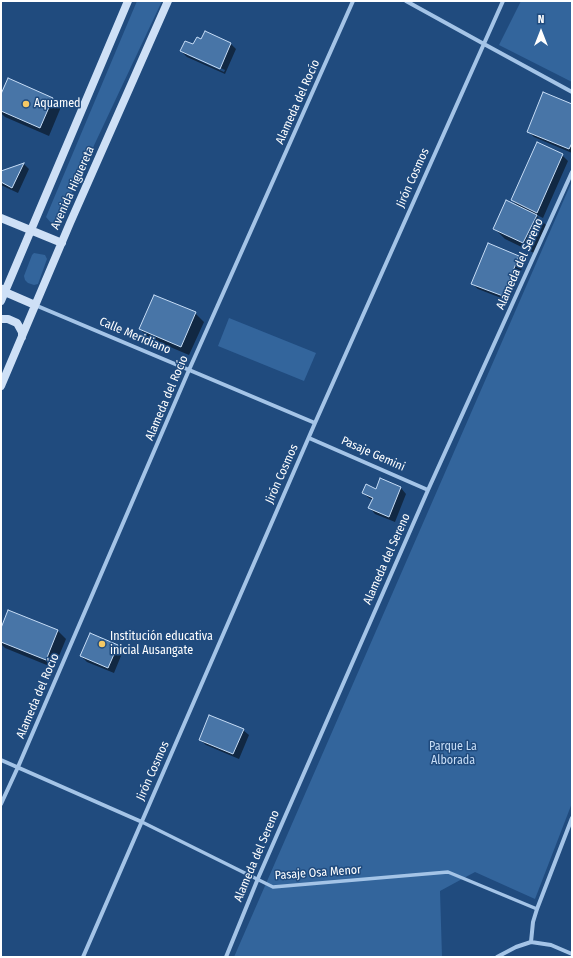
<!DOCTYPE html>
<meta charset="utf-8">
<style>
body{margin:0}
#map{position:relative;width:573px;height:958px;overflow:hidden;background:#204b7e;font-family:"Fira Sans Condensed",sans-serif}
canvas{display:block}
.frame{position:absolute;inset:0;border:2px solid #fff;pointer-events:none}
.north{position:absolute;left:521px;top:12px;width:40px;height:40px;-webkit-text-stroke:3px #204b7e;paint-order:stroke;rotate:0deg;font-size:11px;font-weight:700;line-height:16px;text-align:center;color:#fff}
.north::after{content:'';display:block;margin:auto;width:14px;height:18px;background:#fff;clip-path:polygon(50% 0,100% 100%,50% 72%,0 100%)}
</style>
<div id="map">
<canvas width="573" height="958"></canvas>
<div class="frame"></div>
<div class="north">N</div>
</div>
<script>
const g = document.querySelector('canvas').getContext('2d');
g.lineJoin = 'round';
function fillPath(path, color) { g.fillStyle = color; g.fill(path, 'evenodd'); }
const shape = rows => new Path2D(rows.map(r => 'M' + r).join(''));
function strokePath(path, color, width, dash) { g.strokeStyle = color; g.lineWidth = width; g.lineCap = dash ? 'butt' : 'round'; g.setLineDash(dash || []); g.stroke(path); }
function write(font, color, halo, rows, align = 'center') {
  g.font = font + ' "Fira Sans Condensed",sans-serif'; g.lineWidth = 3; g.setLineDash([]); g.textBaseline = 'middle'; g.strokeStyle = halo; g.fillStyle = color; for (const [text, x, y, turn = 0] of rows) {
    g.save(); g.translate(x, y); g.rotate((+turn || 0) * Math.PI / 180); g.textAlign = isNaN(turn) ? turn : align; if (halo) g.strokeText(text, 0, 0); g.fillText(text, 0, 0); g.restore();
  }
}
const green = shape([
 [137,1,162,1,57,224,52,224,46,217],
 [521,1,572,1,572,82,499,45],
 [572,181,572,803,535,899,475,872,440,891,442,957,234,957],
 [34,253,45,255,47,259,38,284,34,285,28,283,25,280,24,276,32,255],
 [229,318,316,353,304,381,218,346]
]);
const shadow = shape([
 [231,44,236,49,225,74,187,57,181,51,194,46],
 [187,53,225,70,224,72,187,55],
 [8,80,53,99,61,107,49,136,5,117,1,113,1,97],
 [572,105,572,153,534,137,528,131],
 [562,155,568,161,543,218,535,214,547,226,534,253,505,239,494,228,519,207,512,200],
 [24,164,29,169,18,193,1,185,1,172],
 [489,244,519,257,524,263,509,301,478,289,472,284],
 [195,313,204,322,189,355,149,338,140,329],
 [381,480,401,488,406,494,395,522,375,514,370,508,373,500,369,498,363,493,377,490],
 [9,611,58,631,66,639,54,668,5,648,1,644,1,630],
 [91,634,118,646,123,651,114,673,87,662,81,656],
 [243,730,249,735,239,759,206,745,200,740]
]);
const building = shape([
 [205,31,231,43,220,69,180,51,185,41,193,44,197,37,201,39,205,31],
 [8,78,53,98,40,128,1,111,1,94,8,78],
 [543,92,572,104,572,143,569,149,527,132,543,92],
 [537,142,563,154,537,213,511,200,537,142],
 [24,163,12,188,1,182,1,171,24,163],
 [506,200,537,215,523,243,493,229,506,200],
 [488,243,519,256,503,296,471,284,488,243],
 [154,295,196,312,181,347,139,329,154,295],
 [380,478,401,487,389,517,368,508,373,498,362,493,366,484,376,489,380,478],
 [8,610,58,630,46,660,1,642,1,628,8,610],
 [90,633,118,645,108,668,80,656,90,633],
 [209,715,244,729,233,754,199,740,209,715]
]);
const pedestrian = shape([
 [142,822,273,887,448,872,537,909]
]);
const minor = shape([
 [406,1,484,44,572,92],
 [35,305,315,423],
 [309,438,428,490],
 [1,760,142,822],
 [1,804,18,767,189,370,353,1],
 [531,942,533,922,537,909,572,818],
 [83,957,315,423,503,1],
 [226,957,259,876,428,490,572,172],
 [497,957,516,947,531,942,551,945,572,954]
]);
const secondary = shape([
 [1,218,62,243],
 [2,289,5,292,35,305],
 [1,301,128,1],
 [1,319,8,319,17,323,22,332,22,337],
 [1,386,70,223,168,1]
]);
const markers = [
 [26,104,4,"#f5c864"],
 [102,644,4,"#f5c864"]
];
const streetNames = [
 ["Alameda del Rocío",298,102,-66],
 ["Jirón Cosmos",413,178,-66],
 ["Avenida Higuereta",73,188,-66],
 ["Alameda del Sereno",520,264,-66],
 ["Calle Meridiano",135,336,23],
 ["Alameda del Rocío",167,398,-67],
 ["Pasaje Gemini",373,454,24],
 ["Jirón Cosmos",282,474,-66],
 ["Alameda del Sereno",387,559,-66],
 ["Alameda del Rocío",38,696,-67],
 ["Jirón Cosmos",153,771,-66],
 ["Alameda del Sereno",257,856,-67],
 ["Pasaje Osa Menor",318,873,-4]
];
const poiNames = [
 ["Aquamed",34,104],
 ["Institución educativa",110,637],
 ["inicial Ausangate",110,651]
];
const parkNames = [
 ["Parque La",453,747],
 ["Alborada",453,761]
];
fillPath(green, '#33659c');
fillPath(shadow, '#0007');
fillPath(building, '#4875a7');
strokePath(building, '#c7ddf6', 1);
strokePath(pedestrian, '#a4c4e7', 3.5);
strokePath(minor, '#a4c4e7', 4);
strokePath(secondary, '#cee0f6', 8);
for (const [x, y, r, color] of markers) { const dot = new Path2D(); dot.arc(x, y, r, 0, 2 * Math.PI); g.fillStyle = color; g.fill(dot); strokePath(dot, '#204b7e', 1.5); }
write('12px', '#fff', '#204b7e', streetNames);
write('12px', '#fff', '#204b7e', poiNames, 'left');
write('12px', '#c7ddf6', '#204b7e', parkNames);
</script>
